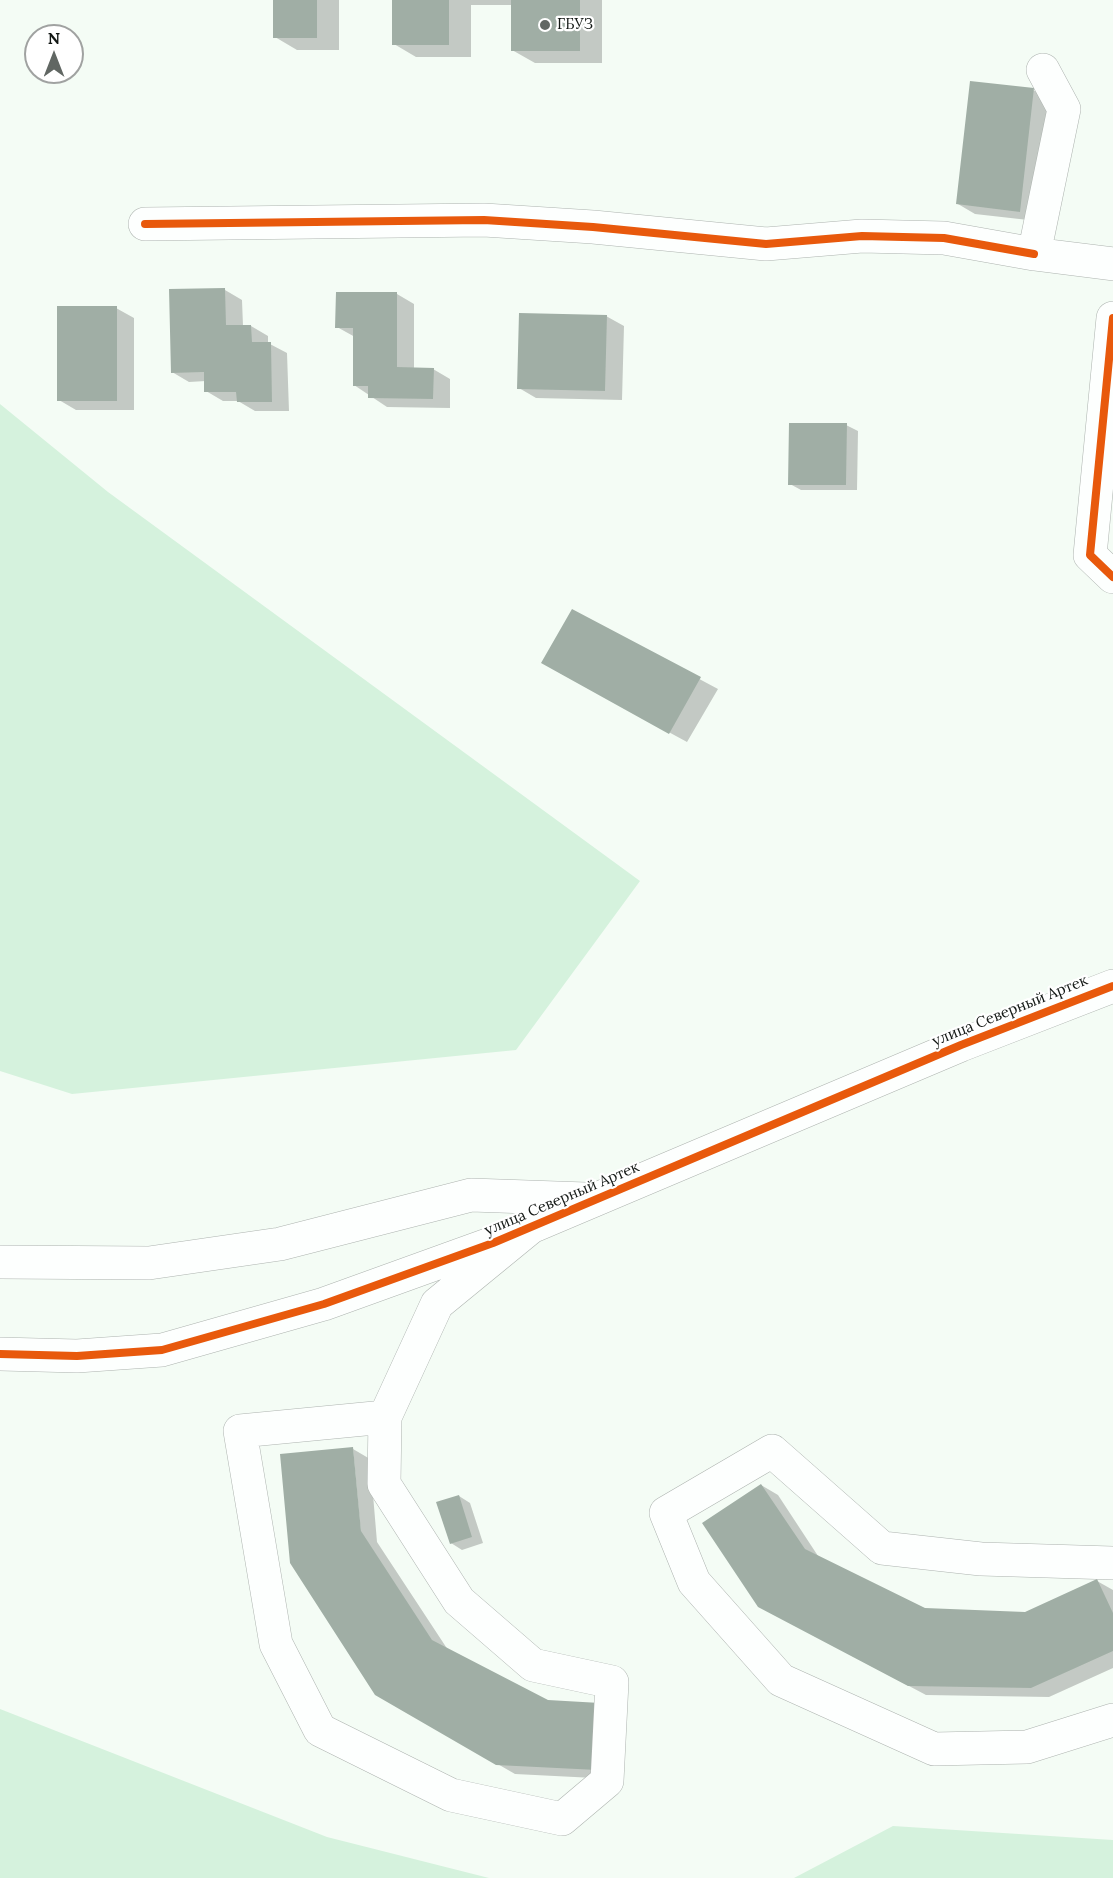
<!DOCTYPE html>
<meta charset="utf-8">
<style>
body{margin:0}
#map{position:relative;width:1113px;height:1878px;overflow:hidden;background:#f4fcf5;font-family:Lora,serif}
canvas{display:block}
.north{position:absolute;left:24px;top:24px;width:60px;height:60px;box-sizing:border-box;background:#fff;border:2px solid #a0a2a1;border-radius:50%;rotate:0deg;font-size:16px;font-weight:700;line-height:24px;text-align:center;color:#121714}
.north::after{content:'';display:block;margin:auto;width:21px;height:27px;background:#616763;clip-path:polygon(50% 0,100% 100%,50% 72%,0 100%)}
</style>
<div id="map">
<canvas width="1113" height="1878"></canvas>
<div class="north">N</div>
</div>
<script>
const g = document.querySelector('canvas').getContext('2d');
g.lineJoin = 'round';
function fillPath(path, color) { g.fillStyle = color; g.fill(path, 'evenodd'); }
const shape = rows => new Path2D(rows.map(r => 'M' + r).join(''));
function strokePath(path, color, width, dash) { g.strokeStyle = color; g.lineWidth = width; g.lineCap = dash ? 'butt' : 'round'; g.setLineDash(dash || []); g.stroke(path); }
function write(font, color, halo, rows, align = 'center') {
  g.font = font + ' Lora,serif'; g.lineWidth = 4.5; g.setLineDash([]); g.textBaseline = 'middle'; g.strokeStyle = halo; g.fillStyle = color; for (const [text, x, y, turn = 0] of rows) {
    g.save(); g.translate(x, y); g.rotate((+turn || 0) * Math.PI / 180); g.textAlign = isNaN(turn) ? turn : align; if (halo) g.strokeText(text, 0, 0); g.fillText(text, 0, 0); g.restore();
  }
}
const green = shape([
 [0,404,108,492,640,881,516,1050,72,1094,0,1071],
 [0,1709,327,1837,489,1878,0,1878],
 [893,1826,1113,1840,1113,1878,794,1878]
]);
const shadow = shape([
 [274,0,339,0,339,50,297,50,275,37],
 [393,0,602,0,602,63,535,63,512,50,512,5,471,5,471,57,416,57,394,44],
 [1033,90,1051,100,1037,221,975,214,958,204],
 [225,290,242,300,243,326,251,326,268,336,268,343,287,353,289,411,255,411,238,401,223,401,206,391,206,381,189,382,172,372],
 [337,294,397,294,414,304,414,369,433,369,450,379,450,408,387,407,354,385,355,337,337,327],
 [116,308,134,318,134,410,76,410,59,400],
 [606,316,624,326,622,400,536,398,519,388],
 [846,425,858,431,857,490,801,490,790,484],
 [572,611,718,689,687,742,560,673],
 [353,1449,370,1459,377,1542,448,1650,614,1779,515,1774,376,1694],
 [761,1485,778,1495,820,1559,925,1610,1025,1613,1097,1581,1113,1590,1113,1668,1049,1697,926,1695,777,1616],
 [459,1496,470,1503,483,1543,462,1550,451,1543]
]);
const building = shape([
 [273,0,317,0,317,38,273,38],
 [392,0,449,0,449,45,392,45],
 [511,0,580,0,580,51,511,51],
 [970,81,1034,88,1020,212,956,204],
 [225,288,226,325,251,325,252,342,271,342,272,402,237,402,236,392,204,392,204,372,171,373,169,289],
 [336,292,397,292,397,367,434,368,433,399,368,398,368,386,353,386,353,328,335,328],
 [57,306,117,306,117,401,57,401],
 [519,313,607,315,605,391,517,389],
 [789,423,847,423,846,485,788,485],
 [572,609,701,677,669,734,541,663],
 [353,1447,361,1531,432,1640,548,1700,600,1703,597,1770,496,1765,375,1695,290,1563,280,1454],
 [761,1484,805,1549,925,1608,1025,1612,1097,1579,1113,1613,1113,1651,1031,1688,908,1686,758,1607,702,1523],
 [459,1495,472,1537,450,1544,436,1502]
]);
const minor = shape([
 [1043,70,1064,109,1034,254,1113,264],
 [145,224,484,220,593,227,766,244,862,236,944,238,1034,254],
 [1113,318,1090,555,1113,577],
 [0,1262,149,1263,280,1244,471,1195,586,1199],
 [0,1354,77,1356,162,1350,324,1304,493,1243,961,1045,1113,986],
 [385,1417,240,1431,276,1644,320,1730,451,1795,562,1819,607,1781,612,1682,533,1665,459,1601,384,1484,385,1417,437,1304,531,1227],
 [1113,1563,981,1559,882,1548,772,1451,666,1513,694,1582,781,1680,934,1749,1027,1747,1113,1720]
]);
const cycleway = shape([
 [145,224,484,220,593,227,766,244,862,236,944,238,1034,254],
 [1113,318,1090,555,1113,577],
 [0,1354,77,1356,162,1350,324,1304,493,1243,961,1045,1113,986]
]);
const markers = [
 [545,25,6,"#616763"]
];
const poiNames = [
 ["ГБУЗ",557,25]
];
const streetNames = [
 ["улица Северный Артек",1010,1011,-22],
 ["улица Северный Артек",562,1199,-23]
];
fillPath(green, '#d5f2dd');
fillPath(shadow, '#0003');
fillPath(building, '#a0aea5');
strokePath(minor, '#adb3af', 34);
strokePath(minor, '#fdfffe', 33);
strokePath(cycleway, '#e8590c', 8);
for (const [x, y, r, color] of markers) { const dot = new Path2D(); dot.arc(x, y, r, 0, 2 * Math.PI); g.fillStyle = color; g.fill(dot); strokePath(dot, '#fff', 2); }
write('15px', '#121714', '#fff', poiNames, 'left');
write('15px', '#121714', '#fff', streetNames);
</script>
